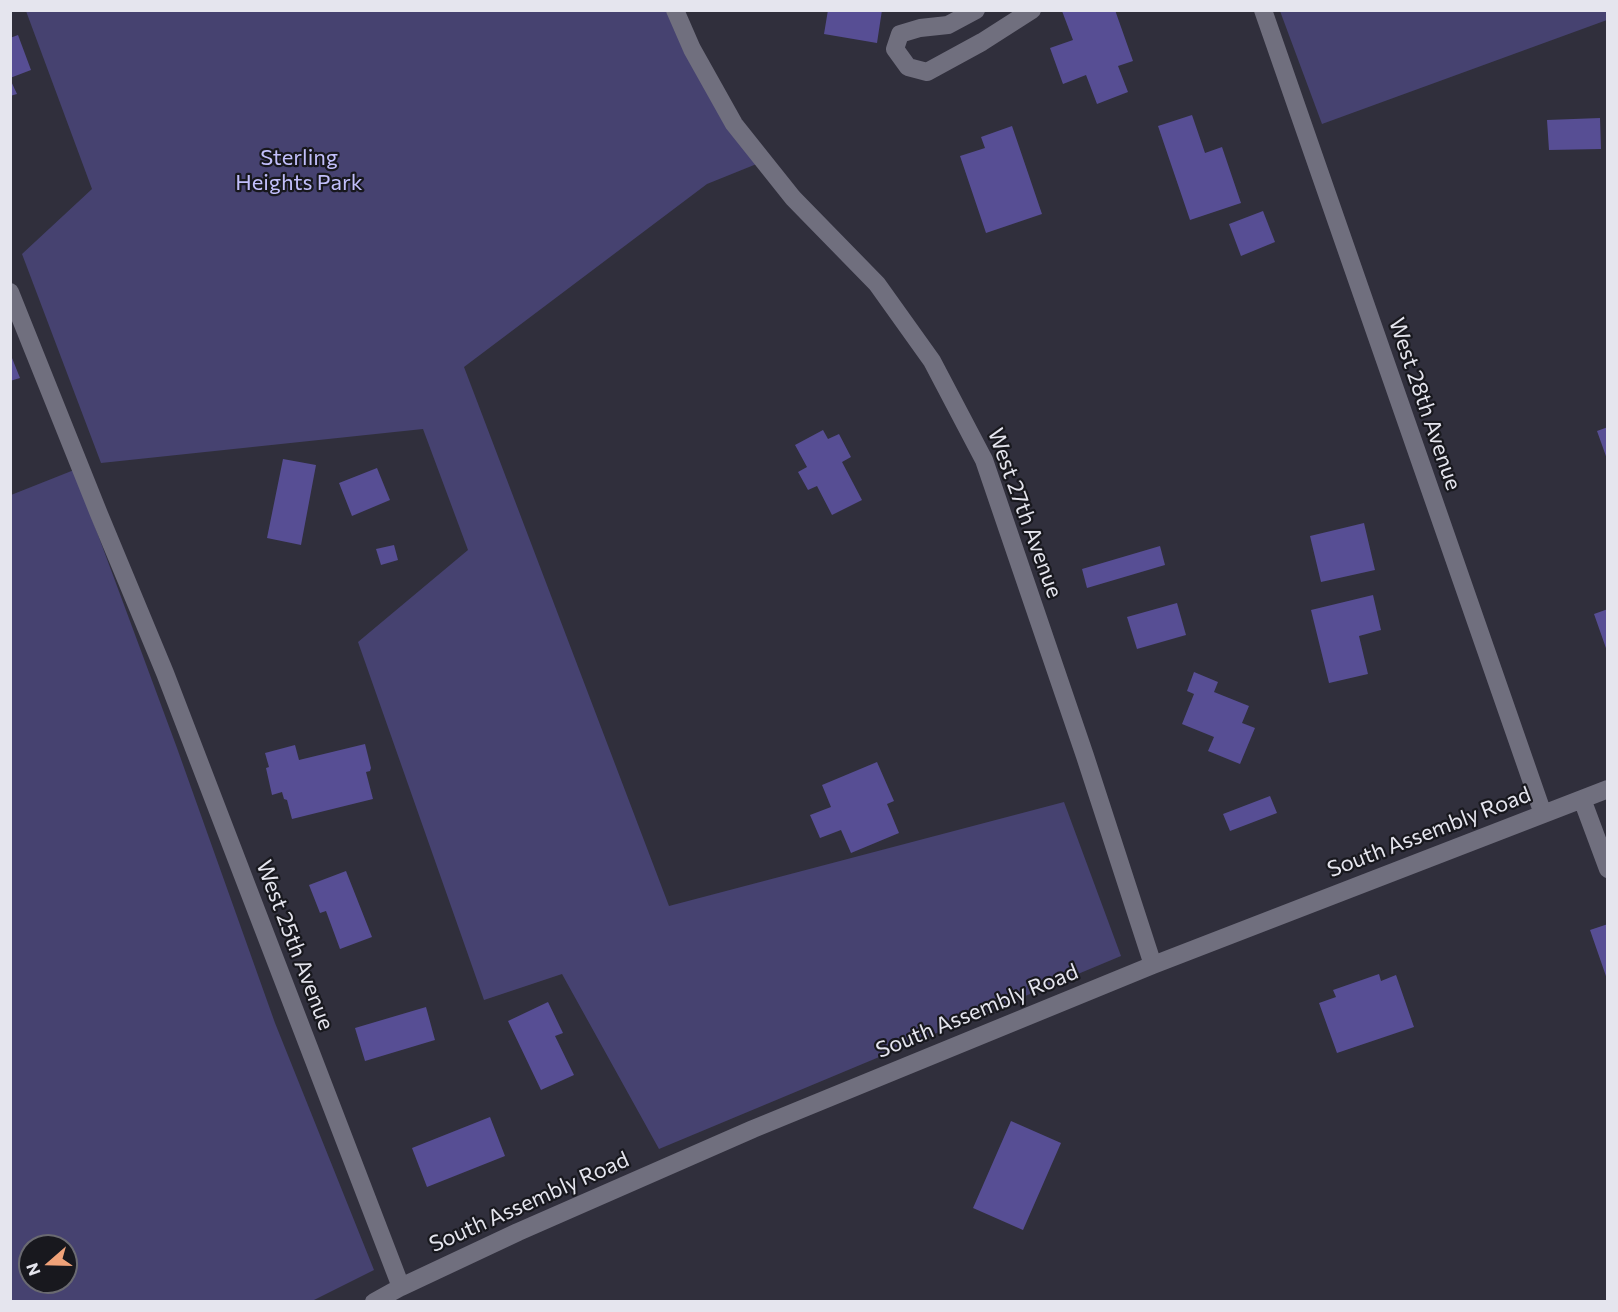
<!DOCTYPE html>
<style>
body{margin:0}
#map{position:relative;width:1618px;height:1312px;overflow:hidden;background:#302f3c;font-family:Commissioner,sans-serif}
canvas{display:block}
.frame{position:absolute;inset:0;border:12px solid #e5e5ee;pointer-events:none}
.north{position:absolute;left:18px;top:1234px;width:60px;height:60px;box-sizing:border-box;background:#18181e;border:2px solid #6a6a71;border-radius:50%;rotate:250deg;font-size:16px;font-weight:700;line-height:24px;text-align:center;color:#e5e5ee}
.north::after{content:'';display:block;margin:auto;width:21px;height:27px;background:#f0a279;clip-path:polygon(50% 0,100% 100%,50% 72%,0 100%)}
</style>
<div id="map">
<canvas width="1618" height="1312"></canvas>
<div class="frame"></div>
<div class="north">N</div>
</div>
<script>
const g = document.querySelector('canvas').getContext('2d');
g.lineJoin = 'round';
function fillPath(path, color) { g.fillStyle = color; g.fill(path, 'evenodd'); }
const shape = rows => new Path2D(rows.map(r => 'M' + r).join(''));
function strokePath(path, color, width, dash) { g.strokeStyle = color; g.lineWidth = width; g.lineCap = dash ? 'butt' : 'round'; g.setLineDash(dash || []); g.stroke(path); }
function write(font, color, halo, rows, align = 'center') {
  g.font = font + ' Commissioner,sans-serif'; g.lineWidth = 4.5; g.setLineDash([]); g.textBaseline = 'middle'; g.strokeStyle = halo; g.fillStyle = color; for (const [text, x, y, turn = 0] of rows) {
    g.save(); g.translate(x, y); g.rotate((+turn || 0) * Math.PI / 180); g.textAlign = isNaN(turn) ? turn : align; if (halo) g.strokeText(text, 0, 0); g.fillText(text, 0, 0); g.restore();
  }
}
const green = shape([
 [1607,10,1607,20,1322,124,1280,11],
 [26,11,675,11,764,161,707,184,464,367,669,906,1064,802,1121,956,659,1149,562,974,484,1000,358,642,468,550,423,429,101,463,22,254,92,189],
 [74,470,177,748,275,1023,374,1270,312,1301,11,1302,11,495],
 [30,1246,66,1246,66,1282,30,1282]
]);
const building = shape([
 [828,10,882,10,877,43,824,34],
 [1065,10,1115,10,1133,61,1118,66,1128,92,1097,104,1086,75,1063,84,1050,48,1073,40,1062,11],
 [18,35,31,70,10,78,10,38],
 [10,79,17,94,10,96],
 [1192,115,1205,153,1222,147,1241,203,1190,220,1158,126],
 [1600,118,1601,149,1549,150,1547,120],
 [1012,126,1042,214,986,233,960,156,985,148,981,137],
 [1263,211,1275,242,1241,256,1229,224],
 [10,353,20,378,10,381],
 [1608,427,1608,459,1607,459,1597,431],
 [823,430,828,439,839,434,851,457,842,462,862,500,832,515,817,486,808,490,798,472,807,467,795,445],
 [283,459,316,465,301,545,267,538],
 [377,468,390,500,352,516,339,483],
 [1364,523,1375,570,1321,582,1310,536],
 [394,545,398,560,381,565,376,549],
 [1160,546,1165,565,1087,588,1082,569],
 [1373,595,1381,630,1359,636,1368,674,1329,683,1311,610],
 [1177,603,1186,635,1137,649,1127,617],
 [1608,609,1608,651,1607,651,1594,614],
 [1194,672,1218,682,1214,692,1249,706,1242,723,1255,728,1240,764,1208,751,1214,737,1182,724,1194,694,1187,691],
 [365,744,371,768,370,771,366,772,373,799,292,819,287,800,284,799,282,792,272,795,266,768,269,767,265,753,295,745,299,760],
 [877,762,894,801,887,804,899,833,851,853,841,830,820,838,810,815,831,807,822,785],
 [1270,796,1277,813,1230,831,1223,814],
 [346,871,372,937,340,949,326,911,320,913,309,885],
 [1608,924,1608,979,1607,979,1590,930],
 [1379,974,1381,981,1396,975,1414,1027,1337,1053,1319,1003,1336,997,1333,990],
 [548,1002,563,1033,555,1036,574,1075,541,1090,508,1021],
 [426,1007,435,1040,365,1061,355,1028],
 [490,1117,505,1156,427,1187,412,1148],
 [1011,1121,1061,1143,1023,1230,973,1208]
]);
const minor = shape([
 [675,10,692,49,734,124,793,198,877,284,932,361,984,460,1085,756,1153,965],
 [976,10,948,25,920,28,900,34,895,49,908,67,927,72,982,42,1032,10],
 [1263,10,1543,814],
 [10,292,99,514,165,673,401,1287],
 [1582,799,1608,869],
 [374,1302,401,1287,518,1232,753,1129,1153,965,1608,789]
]);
const parkNames = [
 ["Sterling",299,158],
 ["Heights Park",299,183]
];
const streetNames = [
 ["West 28th Avenue",1425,404,71],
 ["West 27th Avenue",1025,513,70],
 ["South Assembly Road",1429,832,-21],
 ["West 25th Avenue",295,945,69],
 ["South Assembly Road",977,1011,-22],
 ["South Assembly Road",529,1202,-24]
];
fillPath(green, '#464270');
fillPath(building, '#574e94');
strokePath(minor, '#706f7e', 18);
write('22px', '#c2bffb', '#18181e', parkNames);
write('22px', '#e5e5ee', '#18181e', streetNames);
</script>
